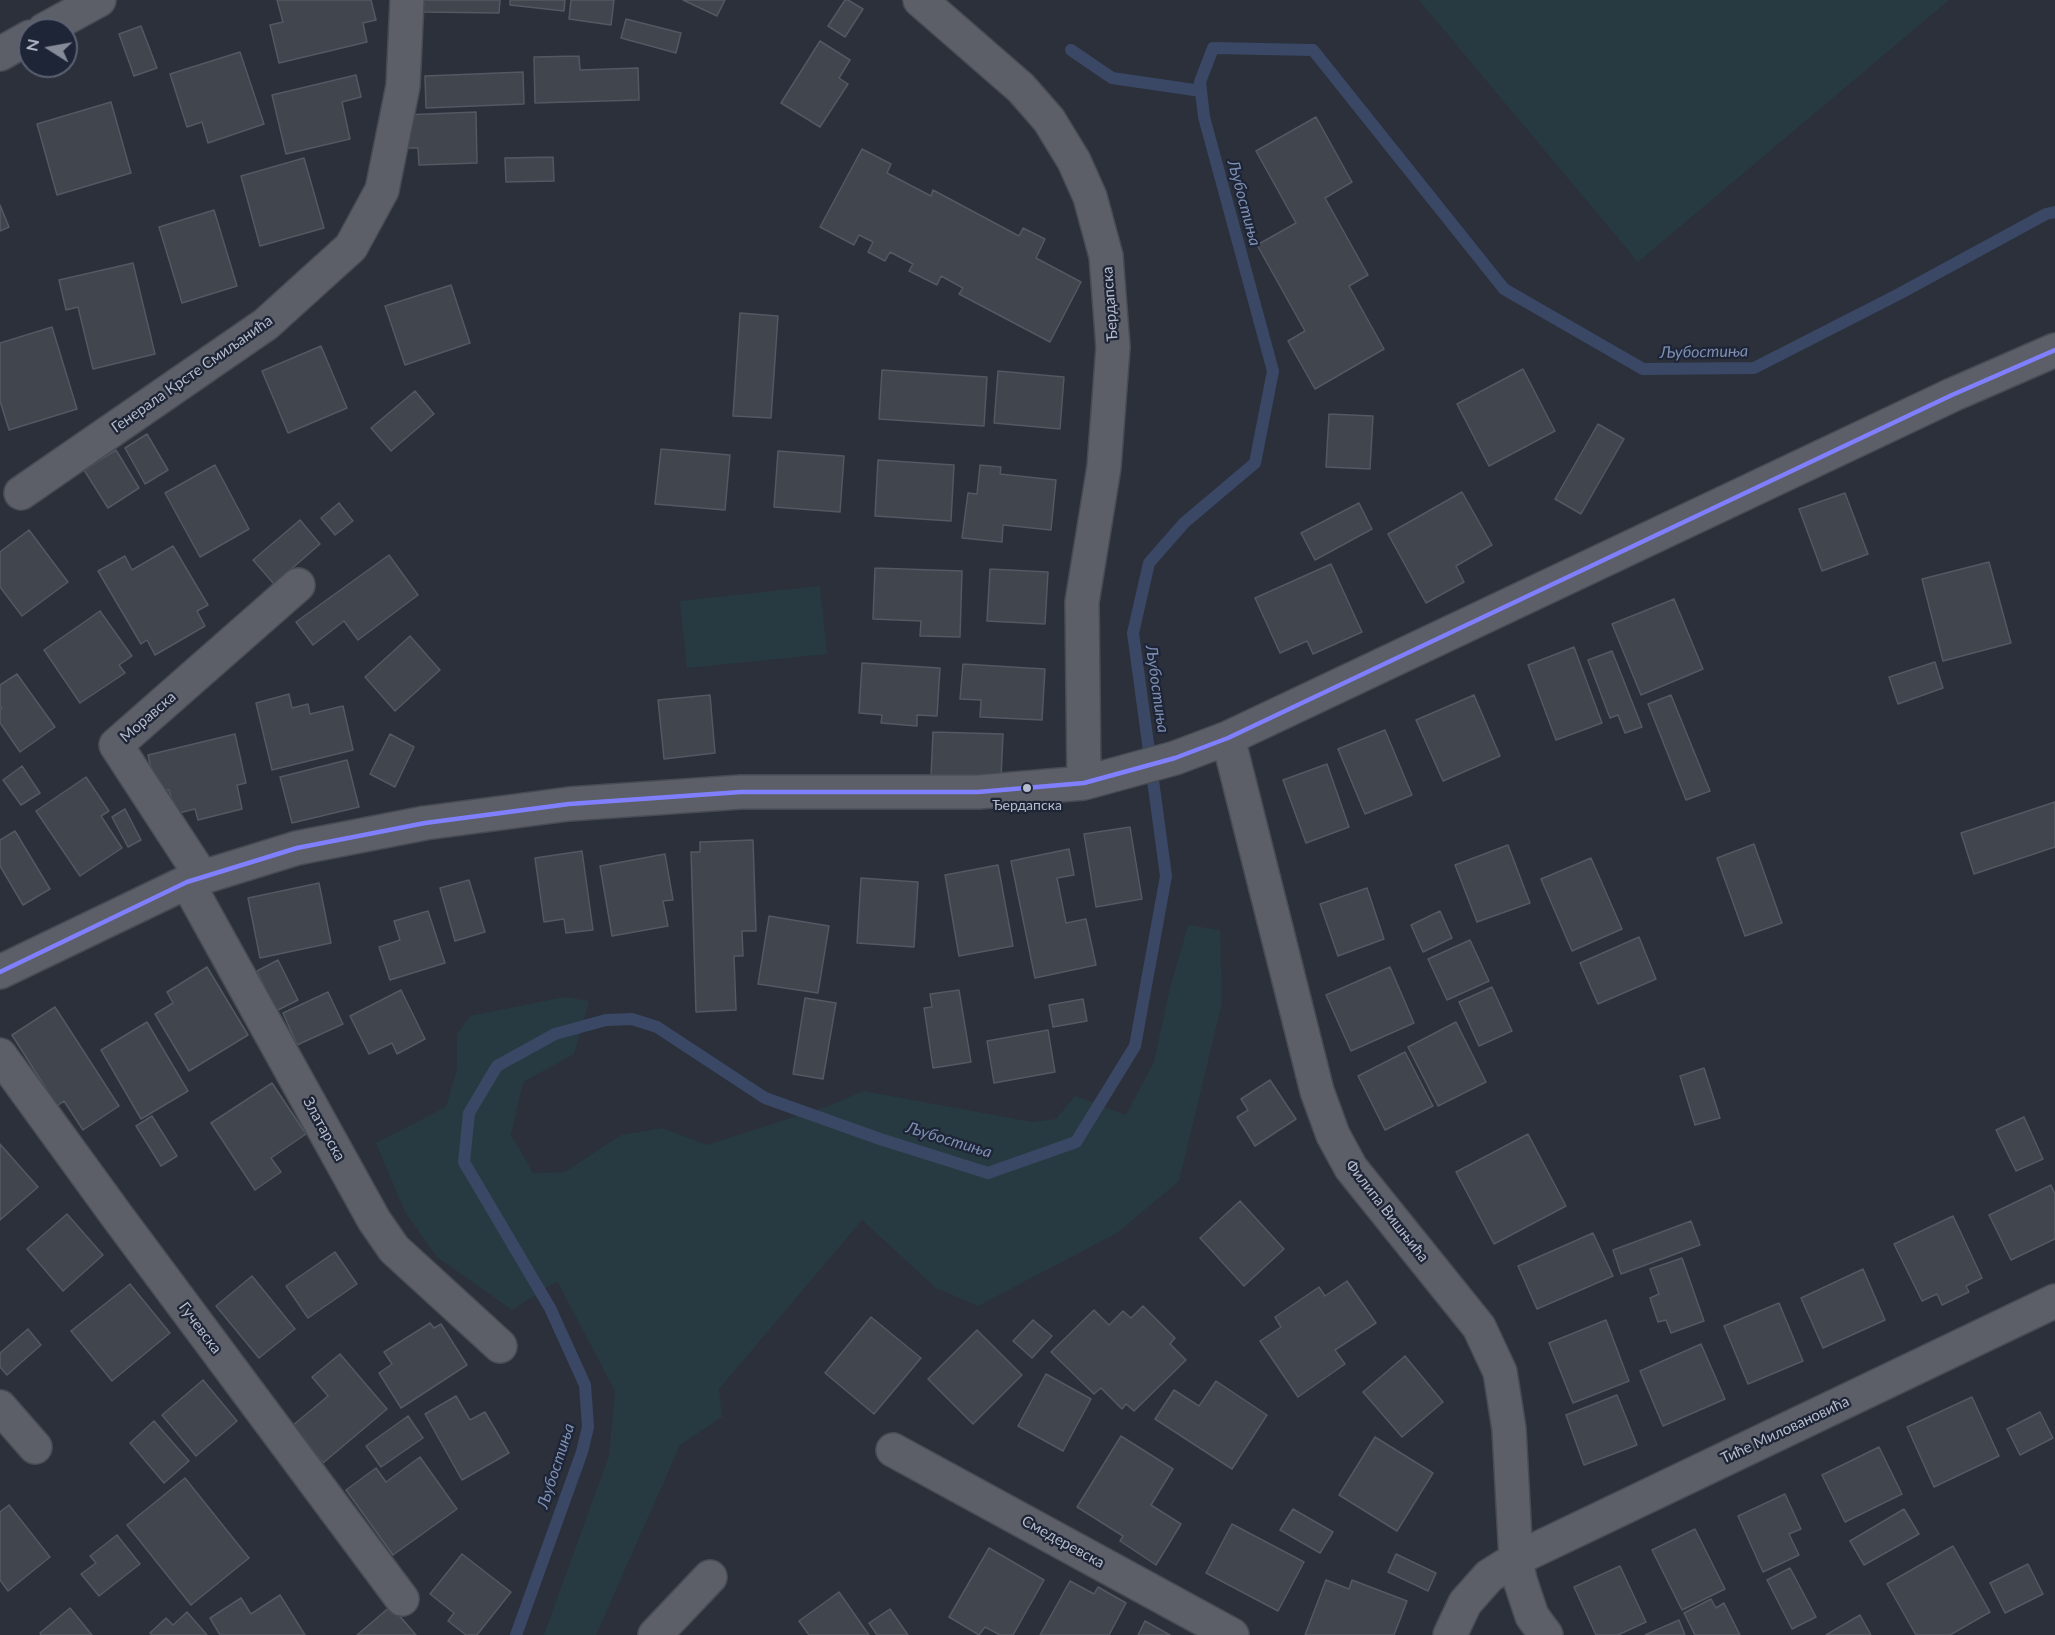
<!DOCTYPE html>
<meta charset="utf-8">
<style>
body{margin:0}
#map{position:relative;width:2055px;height:1635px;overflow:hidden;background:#2b303b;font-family:Lato,sans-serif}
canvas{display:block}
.north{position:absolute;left:18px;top:18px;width:60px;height:60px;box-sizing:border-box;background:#1e2536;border:2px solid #5b6172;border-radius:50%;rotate:281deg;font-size:16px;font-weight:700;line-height:24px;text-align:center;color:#b6bccb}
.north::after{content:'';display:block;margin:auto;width:21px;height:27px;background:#858b99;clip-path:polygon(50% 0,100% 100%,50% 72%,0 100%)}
</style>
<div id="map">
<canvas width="2055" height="1635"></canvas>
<div class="north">N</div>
</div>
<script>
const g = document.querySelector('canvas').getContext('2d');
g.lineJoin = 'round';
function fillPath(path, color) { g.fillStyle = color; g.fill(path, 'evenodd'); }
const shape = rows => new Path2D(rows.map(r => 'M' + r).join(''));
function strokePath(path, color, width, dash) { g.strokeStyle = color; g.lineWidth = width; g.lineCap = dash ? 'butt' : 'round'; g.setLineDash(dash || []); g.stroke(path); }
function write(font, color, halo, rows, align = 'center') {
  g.font = font + ' Lato,sans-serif'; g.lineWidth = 4.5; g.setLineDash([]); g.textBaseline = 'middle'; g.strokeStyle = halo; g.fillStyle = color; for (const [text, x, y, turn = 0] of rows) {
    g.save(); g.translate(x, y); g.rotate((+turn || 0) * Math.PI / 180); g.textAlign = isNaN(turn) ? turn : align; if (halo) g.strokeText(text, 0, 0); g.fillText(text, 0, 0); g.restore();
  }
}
const green = shape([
 [1419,0,1949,0,1638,262],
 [820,586,827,654,687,668,680,601],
 [1188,925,1220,930,1222,1003,1179,1181,1117,1233,978,1306,936,1288,862,1220,719,1389,722,1417,680,1445,596,1635,544,1635,609,1456,615,1391,557,1281,512,1310,437,1257,405,1212,376,1143,446,1107,457,1069,457,1034,470,1016,565,997,589,1001,574,1054,523,1082,511,1135,533,1173,565,1172,621,1135,662,1128,707,1145,831,1105,863,1091,1032,1122,1056,1119,1075,1096,1126,1115,1154,1062,1170,988]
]);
const stream = shape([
 [1071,50,1112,78,1201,91],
 [516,1635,582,1452,588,1427,585,1385,550,1308,464,1162,469,1113,497,1066,555,1034,606,1020,632,1019,657,1027,765,1098,880,1139,988,1173,1076,1142,1135,1046,1166,876,1133,633,1149,563,1184,523,1255,463,1273,371,1204,117,1200,82,1213,48,1313,50,1504,289,1643,369,1754,368,1899,294,2046,214,2055,212]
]);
const building = shape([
 [277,0,371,0,376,20,363,23,367,42,279,63,270,25,283,22,277,0],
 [424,0,500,0,499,13,423,12,424,0],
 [510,0,565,0,564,11,510,5,510,0],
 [571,0,614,0,611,25,569,19,571,0],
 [683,0,725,0,717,16,683,0],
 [845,0,848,0,863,9,845,37,828,26,845,0],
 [626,19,681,33,676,53,621,38,626,19],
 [141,26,157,68,134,76,119,34,141,26],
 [820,41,850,60,839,78,848,84,820,127,781,103,820,41],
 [240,52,264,124,208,143,202,122,187,127,170,74,240,52],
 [579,56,580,70,638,68,639,100,535,103,534,57,579,56],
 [523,72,524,104,426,108,425,76,523,72],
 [356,75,361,97,342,102,350,139,286,154,272,95,356,75],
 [111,102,131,173,57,195,37,124,111,102],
 [476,112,477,163,419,165,418,148,405,148,403,115,476,112],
 [1316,117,1352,182,1325,198,1368,275,1349,286,1384,349,1315,389,1288,341,1305,331,1257,245,1296,223,1256,151,1316,117],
 [862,149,891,164,887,173,931,196,933,190,1019,236,1023,228,1045,239,1036,258,1081,282,1050,342,959,294,963,288,941,276,937,285,909,271,913,264,890,252,885,261,868,252,873,242,859,235,854,245,820,227,862,149],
 [553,157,554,181,506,182,505,158,553,157],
 [304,158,324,228,260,246,241,176,304,158],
 [0,205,9,227,0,231,0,205],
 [214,210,237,286,182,303,159,227,214,210],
 [133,263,155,354,93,369,78,307,66,310,59,280,133,263],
 [451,285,470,343,405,365,385,306,451,285],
 [740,313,778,316,771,418,733,416,740,313],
 [52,327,77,409,9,430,0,401,0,343,52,327],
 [321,346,347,408,288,433,262,371,321,346],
 [1523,369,1555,431,1489,466,1457,404,1523,369],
 [882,370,987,377,984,426,879,419,882,370],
 [998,371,1064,377,1060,429,994,423,998,371],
 [415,391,434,414,391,451,371,428,415,391],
 [1329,414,1373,416,1370,469,1326,467,1329,414],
 [1598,424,1624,439,1581,514,1555,499,1598,424],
 [147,434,168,470,145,484,125,448,147,434],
 [661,449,730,455,725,510,655,504,661,449],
 [116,450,139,488,108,508,84,470,116,450],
 [778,451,844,456,840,512,774,507,778,451],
 [878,460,954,465,951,521,875,516,878,460],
 [215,465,249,529,200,557,165,493,215,465],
 [980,465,1001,467,1000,474,1056,480,1051,530,1003,525,1002,542,962,538,968,493,977,494,980,465],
 [1462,492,1492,545,1456,566,1464,582,1426,603,1388,534,1462,492],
 [1845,493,1868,554,1822,571,1799,509,1845,493],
 [339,503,353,521,335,535,321,518,339,503],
 [1359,503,1372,529,1315,560,1301,533,1359,503],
 [300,520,320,544,274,584,253,560,300,520],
 [29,530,68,582,22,616,0,587,0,552,29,530],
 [173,546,208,605,197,611,205,626,155,655,147,640,141,644,98,571,125,556,132,570,173,546],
 [389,555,418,595,358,640,344,621,313,645,296,622,389,555],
 [1989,562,2011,643,1943,661,1922,579,1989,562],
 [1331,564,1362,632,1313,654,1307,641,1280,653,1255,598,1331,564],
 [875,568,962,571,960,637,920,636,921,621,873,619,875,568],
 [990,569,1048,572,1045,624,987,621,990,569],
 [1674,599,1703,669,1641,695,1612,624,1674,599],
 [100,611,132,656,119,665,125,673,80,703,44,650,100,611],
 [410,636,440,670,395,711,365,677,410,636],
 [1574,647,1602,723,1556,740,1528,665,1574,647],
 [1612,651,1642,727,1625,733,1618,715,1610,718,1588,660,1612,651],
 [1935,662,1943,688,1898,704,1889,677,1935,662],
 [862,663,940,668,937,716,917,715,917,726,881,723,882,715,859,713,862,663],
 [963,664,1045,669,1042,720,980,717,981,700,960,699,963,664],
 [17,674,55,727,20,752,0,723,0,709,2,708,0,706,0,685,17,674],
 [289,694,292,708,308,704,310,714,343,706,353,750,272,770,256,703,289,694],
 [710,695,715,753,664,759,658,700,710,695],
 [1474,695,1500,756,1443,781,1416,720,1474,695],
 [1671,695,1710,791,1686,800,1648,704,1671,695],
 [1385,730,1412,795,1365,814,1338,749,1385,730],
 [933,732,1003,734,1001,778,931,776,933,732],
 [235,734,246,783,237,785,242,809,198,820,195,809,175,814,169,790,157,793,148,755,235,734],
 [390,734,414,747,395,787,370,774,390,734],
 [347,760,359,807,292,823,280,777,347,760],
 [1327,764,1349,827,1306,843,1283,780,1327,764],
 [22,766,40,793,21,805,3,780,22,766],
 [86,777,109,811,101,816,122,848,80,876,36,811,86,777],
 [2055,802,2055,847,1974,874,1961,833,2055,802],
 [125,809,141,840,128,847,112,817,125,809],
 [1130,827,1142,899,1096,907,1084,834,1130,827],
 [15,831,50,889,23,905,0,866,0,840,15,831],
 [753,840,756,931,742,931,743,956,734,956,736,1010,696,1012,691,852,700,852,700,842,753,840],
 [1754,844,1782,923,1745,936,1717,858,1754,844],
 [1508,845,1530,903,1477,922,1455,865,1508,845],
 [1069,849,1074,875,1057,878,1066,923,1086,919,1096,965,1035,978,1011,861,1069,849],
 [582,851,593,930,566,933,564,919,544,922,535,858,582,851],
 [665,854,673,900,663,901,668,926,612,936,600,866,665,854],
 [1591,858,1622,929,1572,951,1541,879,1591,858],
 [998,865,1013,946,959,956,945,875,998,865],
 [861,878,918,882,914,947,857,943,861,878],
 [469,880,485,932,455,941,440,888,469,880],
 [319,883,331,943,260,958,248,898,319,883],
 [1367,888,1384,939,1338,956,1320,904,1367,888],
 [428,911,445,963,390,980,379,947,400,940,394,921,428,911],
 [1440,911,1452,938,1423,952,1411,925,1440,911],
 [769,916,829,926,818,993,758,984,769,916],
 [1639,937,1656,979,1598,1004,1580,963,1639,937],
 [1470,940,1489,981,1447,1000,1428,959,1470,940],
 [278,960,298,1000,276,1011,257,971,278,960],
 [207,967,248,1035,189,1071,155,1014,173,1003,167,992,207,967],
 [1390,967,1414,1023,1351,1051,1326,995,1390,967],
 [1492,987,1512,1031,1479,1046,1459,1002,1492,987],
 [401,990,425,1039,397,1054,392,1043,369,1054,350,1016,401,990],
 [959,990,971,1062,933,1068,924,1008,932,1007,930,994,959,990],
 [328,992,343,1024,297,1045,283,1013,328,992],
 [805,998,836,1003,823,1079,793,1074,805,998],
 [1083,999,1087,1021,1053,1027,1049,1005,1083,999],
 [55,1007,119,1106,83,1130,64,1101,57,1106,12,1035,55,1007],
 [147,1022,188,1091,141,1119,101,1050,147,1022],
 [1456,1022,1486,1082,1438,1106,1408,1047,1456,1022],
 [1048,1030,1055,1072,994,1083,987,1041,1048,1030],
 [1405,1052,1433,1106,1385,1130,1358,1076,1405,1052],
 [1704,1068,1720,1118,1695,1125,1680,1076,1704,1068],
 [1270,1080,1296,1119,1255,1146,1237,1117,1248,1110,1241,1099,1270,1080],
 [272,1083,306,1134,271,1158,281,1172,255,1190,211,1123,272,1083],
 [152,1116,177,1156,161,1166,136,1126,152,1116],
 [2024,1117,2043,1159,2016,1171,1996,1130,2024,1117],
 [1528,1134,1566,1206,1494,1244,1456,1172,1528,1134],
 [0,1144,38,1187,0,1220,0,1144],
 [2051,1185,2055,1194,2055,1239,2011,1260,1989,1215,2051,1185],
 [1240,1201,1284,1249,1244,1286,1200,1238,1240,1201],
 [67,1214,103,1255,63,1291,27,1249,67,1214],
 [1953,1216,1982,1278,1966,1286,1969,1292,1942,1305,1937,1294,1922,1301,1894,1244,1953,1216],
 [1691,1221,1700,1245,1621,1274,1613,1250,1691,1221],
 [1593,1233,1613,1276,1537,1309,1518,1266,1593,1233],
 [335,1252,357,1284,308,1318,286,1286,335,1252],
 [1682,1258,1704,1321,1671,1333,1666,1320,1658,1322,1650,1298,1659,1294,1650,1269,1682,1258],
 [1863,1269,1885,1320,1823,1348,1801,1298,1863,1269],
 [252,1276,295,1329,259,1358,216,1306,252,1276],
 [1347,1281,1376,1323,1335,1350,1345,1364,1298,1397,1260,1341,1281,1327,1275,1317,1319,1287,1325,1296,1347,1281],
 [130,1284,170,1333,112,1381,71,1331,130,1284],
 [1779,1303,1803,1361,1748,1384,1724,1326,1779,1303],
 [1143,1306,1175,1338,1170,1344,1186,1360,1134,1411,1126,1404,1122,1409,1101,1388,1094,1394,1051,1352,1094,1310,1109,1325,1123,1311,1131,1318,1143,1306],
 [871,1317,921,1358,874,1414,825,1373,871,1317],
 [1033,1320,1052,1336,1032,1358,1013,1341,1033,1320],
 [1606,1320,1629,1381,1573,1403,1549,1343,1606,1320],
 [430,1323,434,1328,441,1324,467,1365,401,1408,379,1373,392,1364,384,1352,430,1323],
 [28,1329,41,1345,7,1375,0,1367,0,1353,28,1329],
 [977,1330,1022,1375,973,1424,928,1379,977,1330],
 [1701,1344,1725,1399,1663,1426,1640,1371,1701,1344],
 [340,1354,387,1409,323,1463,292,1426,328,1396,312,1377,340,1354],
 [1405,1356,1443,1402,1402,1437,1363,1392,1405,1356],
 [1046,1374,1091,1399,1063,1451,1018,1426,1046,1374],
 [203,1380,237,1421,196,1456,162,1415,203,1380],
 [1216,1381,1267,1415,1232,1469,1155,1419,1174,1390,1199,1406,1216,1381],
 [1617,1395,1637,1445,1584,1465,1566,1415,1617,1395],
 [456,1396,470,1420,485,1412,509,1453,462,1480,425,1414,456,1396],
 [1972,1397,1999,1456,1934,1487,1907,1427,1972,1397],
 [2040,1412,2053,1438,2020,1455,2007,1429,2040,1412],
 [408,1416,423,1438,381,1467,366,1446,408,1416],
 [154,1421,189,1461,164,1483,130,1443,154,1421],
 [1121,1436,1173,1469,1151,1505,1181,1524,1156,1565,1120,1541,1123,1536,1077,1507,1121,1436],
 [1375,1437,1433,1473,1397,1531,1339,1495,1375,1437],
 [1879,1447,1902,1494,1845,1522,1822,1475,1879,1447],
 [420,1457,457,1509,393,1555,346,1490,376,1468,386,1482,420,1457],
 [185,1478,249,1558,191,1605,127,1525,185,1478],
 [1785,1494,1801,1529,1789,1534,1799,1555,1763,1572,1738,1516,1785,1494],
 [9,1505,50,1557,8,1591,0,1580,0,1512,9,1505],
 [1293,1509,1333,1532,1320,1553,1280,1530,1293,1509],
 [1904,1509,1919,1534,1864,1565,1850,1541,1904,1509],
 [1232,1524,1304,1562,1278,1611,1206,1573,1232,1524],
 [1695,1529,1725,1589,1682,1610,1652,1550,1695,1529],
 [117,1535,140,1564,99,1596,81,1574,96,1563,90,1556,117,1535],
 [1953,1546,1990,1612,1950,1635,1916,1635,1887,1584,1953,1546],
 [989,1548,1044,1580,1013,1635,1000,1635,985,1627,979,1635,949,1617,989,1548],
 [462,1554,511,1592,477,1635,466,1635,448,1621,454,1613,430,1594,462,1554],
 [1396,1554,1436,1573,1428,1591,1388,1572,1396,1554],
 [2028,1564,2043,1594,2005,1613,1990,1583,2028,1564],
 [1620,1566,1646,1622,1618,1635,1596,1635,1574,1587,1620,1566],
 [1790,1568,1816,1617,1792,1629,1767,1580,1790,1568],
 [1326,1580,1349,1589,1352,1580,1407,1601,1394,1635,1305,1635,1326,1580],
 [1070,1581,1094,1594,1098,1587,1126,1603,1109,1635,1040,1635,1070,1581],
 [839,1592,869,1635,809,1635,799,1621,839,1592],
 [280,1595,305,1635,220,1635,210,1618,241,1598,251,1614,280,1595],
 [1711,1599,1716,1608,1724,1603,1740,1635,1695,1635,1684,1613,1711,1599],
 [391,1606,416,1635,357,1635,391,1606],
 [70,1608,92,1635,41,1635,40,1633,70,1608],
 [890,1609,908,1635,877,1635,869,1623,890,1609],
 [187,1612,207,1635,152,1635,150,1633,166,1618,173,1625,187,1612],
 [1860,1615,1871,1635,1826,1635,1860,1615],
 [1679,1620,1685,1635,1645,1635,1679,1620],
 [1145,1621,1170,1635,1138,1635,1145,1621]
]);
const minor = shape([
 [920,0,1021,88,1049,120,1074,161,1090,197,1106,256,1113,347,1104,467,1082,602,1084,783],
 [44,30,99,0],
 [0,54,30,37],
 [21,493,266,324,351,247,382,190,403,86,407,0],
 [1228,738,1317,1091,1333,1135,1351,1168,1479,1327,1500,1372,1509,1429,1516,1559,1520,1580,1532,1616,1546,1635],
 [202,877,116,745,298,585],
 [187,882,374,1220,394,1249,500,1346],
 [0,972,187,882,297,848,425,823,569,804,741,792,978,792,1084,783,1175,758,1228,738,1952,395,2055,350],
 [0,1055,117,1216,402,1599],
 [0,1407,35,1447],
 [893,1450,1232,1635],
 [655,1635,710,1577],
 [1450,1635,1465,1603,1489,1576,1516,1559,2055,1301]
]);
const bus1 = shape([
 [0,972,187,882,297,848,425,823,569,804,741,792,978,792,1084,783,1175,758,1228,738,1952,395,2055,350]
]);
const markers = [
 [1027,788,5,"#b6bccb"]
];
const busNames = [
 ["Ђердапска",1027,805]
];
const streetNames = [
 ["Ђердапска",1110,304,-94],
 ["Генерала Крсте Смиљанића",192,374,-35],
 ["Моравска",148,717,-41],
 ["Златарска",324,1129,61],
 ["Филипа Вишњића",1387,1211,52],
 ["Гучевска",200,1328,53],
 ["Тиће Миловановића",1785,1430,-25],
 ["Смедеревска",1063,1542,29]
];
const waterNames = [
 ["Љубостиња",1244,203,75],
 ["Љубостиња",1704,352,-1],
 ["Љубостиња",1157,689,82],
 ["Љубостиња",949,1140,17],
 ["Љубостиња",556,1466,-72]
];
fillPath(green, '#283a41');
strokePath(stream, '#3a4866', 12);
fillPath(building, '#41454e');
strokePath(building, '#535862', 1.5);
strokePath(minor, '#474b53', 36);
strokePath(minor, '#5c5f68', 33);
strokePath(bus1, '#8080ff', 4.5);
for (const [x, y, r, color] of markers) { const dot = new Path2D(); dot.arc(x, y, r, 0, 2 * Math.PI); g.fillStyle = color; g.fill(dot); strokePath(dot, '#1e2536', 2); }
write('14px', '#b6bccb', '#1e2536', busNames);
write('15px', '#b6bccb', '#1e2536', streetNames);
write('italic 16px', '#7d8eb2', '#1e2536', waterNames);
</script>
